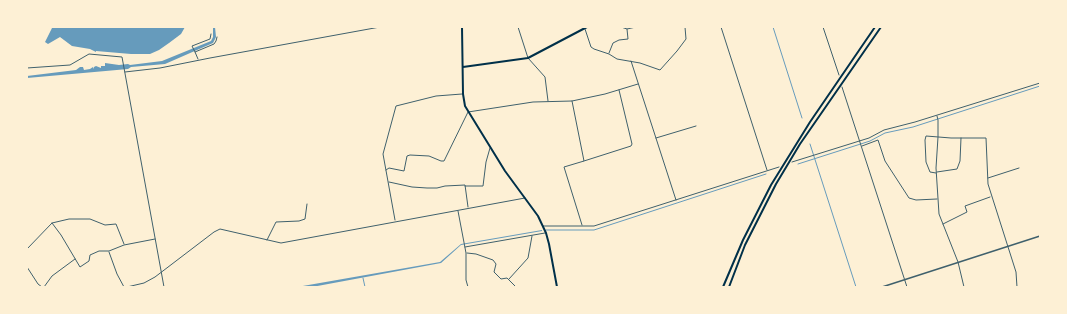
<!DOCTYPE html>
<style>
body{margin:0}
#map{position:relative;width:1067px;height:314px;overflow:hidden;background:#fdf0d5;font-family:"IBM Plex Serif",serif}
canvas{display:block}
.frame{position:absolute;inset:0;border:28px solid #fdf0d5;pointer-events:none}
</style>
<div id="map">
<canvas width="1067" height="314"></canvas>
<div class="frame"></div>
</div>
<script>
const g = document.querySelector('canvas').getContext('2d');
g.lineJoin = 'round';
function fillPath(path, color) { g.fillStyle = color; g.fill(path, 'evenodd'); }
const shape = rows => new Path2D(rows.map(r => 'M' + r).join(''));
function strokePath(path, color, width, dash) { g.strokeStyle = color; g.lineWidth = width; g.lineCap = dash ? 'butt' : 'round'; g.setLineDash(dash || []); g.stroke(path); }
const water = shape([
 [51,27,185,27,181,34,169,43,159,50,150,54,131,54,96,51,96,52,90,49,72,46,60,37,48,44,45,42,52,28],
 [213,27,215,27,216,37,213,43,165,64,131,67,128,69,27,78,27,76,76,70,80,67,83,67,84,70,90,69,93,67,94,69,94,67,96,66,101,68,101,66,105,66,105,63,119,65,128,64,130,65,162,61,211,41,213,37],
 [542,230,542,231,461,245,441,263,312,287,297,287,440,262,461,244]
]);
const stream = shape([
 [773,27,802,118],
 [810,144,856,287],
 [798,164,870,141,885,133,913,127,1040,86],
 [546,230,594,230,766,174],
 [363,278,365,287]
]);
const minor = shape([
 [518,27,528,58,545,77,548,101],
 [621,27,627,29,636,27],
 [721,27,767,170],
 [823,27,839,75],
 [585,29,591,47,594,49,609,54,617,59,640,63,660,70,677,51,686,39,685,27],
 [195,52,192,46,210,39,211,34],
 [609,53,613,43,619,40,628,39,627,29],
 [198,59,195,52,214,44,216,41,217,37],
 [631,61,676,200],
 [27,68,70,65,89,54,122,57,164,287],
 [125,72,160,68,210,58,380,27],
 [842,87,907,287],
 [572,101,584,161,564,167,582,225],
 [937,116,938,120,938,137,936,168,939,214,958,262,964,287],
 [656,138,696,126],
 [862,146,878,140,885,161,909,198,916,200,937,199],
 [584,161,631,146,632,144,619,90],
 [792,162,869,138,884,130,915,122,1040,83],
 [386,170,389,168,404,171,407,156,410,155,429,156,441,161,444,161,468,112,533,102,572,101,605,94,638,84],
 [937,172,957,169,960,161,961,138],
 [936,173,930,172,926,162,925,140,926,136,951,138,986,138,988,184,1016,272,1017,287],
 [988,178,1019,168],
 [389,182,412,187,427,188,437,188,445,186,465,185,468,207],
 [465,186,483,186,486,162,490,148],
 [458,211,466,253,466,280,468,287],
 [395,220,383,154,396,106,436,96,462,94],
 [52,223,61,235,80,267,89,261,90,255,99,251,109,251,124,245,155,239],
 [943,224,967,212,965,206,990,197],
 [543,226,594,226,779,167],
 [267,240,276,222,299,221,305,219,307,204],
 [465,247,545,233],
 [27,249,52,223,69,219,90,219,105,225,116,224,124,244],
 [109,252,117,274,124,287],
 [467,253,476,254,493,260,496,264,494,272,501,279,507,278,516,287],
 [27,267,38,284,42,287],
 [509,279,528,258,532,236],
 [44,287,52,276,75,259],
 [127,287,144,283,155,277,214,232,220,229,281,243,525,198]
]);
const tertiary = shape([
 [882,287,1040,236]
]);
const secondary = shape([
 [462,27,463,94,465,106,505,171,538,216,546,233,549,244,557,287],
 [463,67,528,58,587,27]
]);
const trunk = shape([
 [723,287,743,240,771,185,810,122,875,27],
 [729,287,745,245,776,184,800,144,881,27]
]);
fillPath(water, '#669bbc');
strokePath(stream, '#669bbc', 1);
strokePath(minor, '#3f606c', 1);
strokePath(tertiary, '#3f606c', 1.5);
strokePath(secondary, '#003049', 2);
strokePath(trunk, '#003049', 2);
</script>
